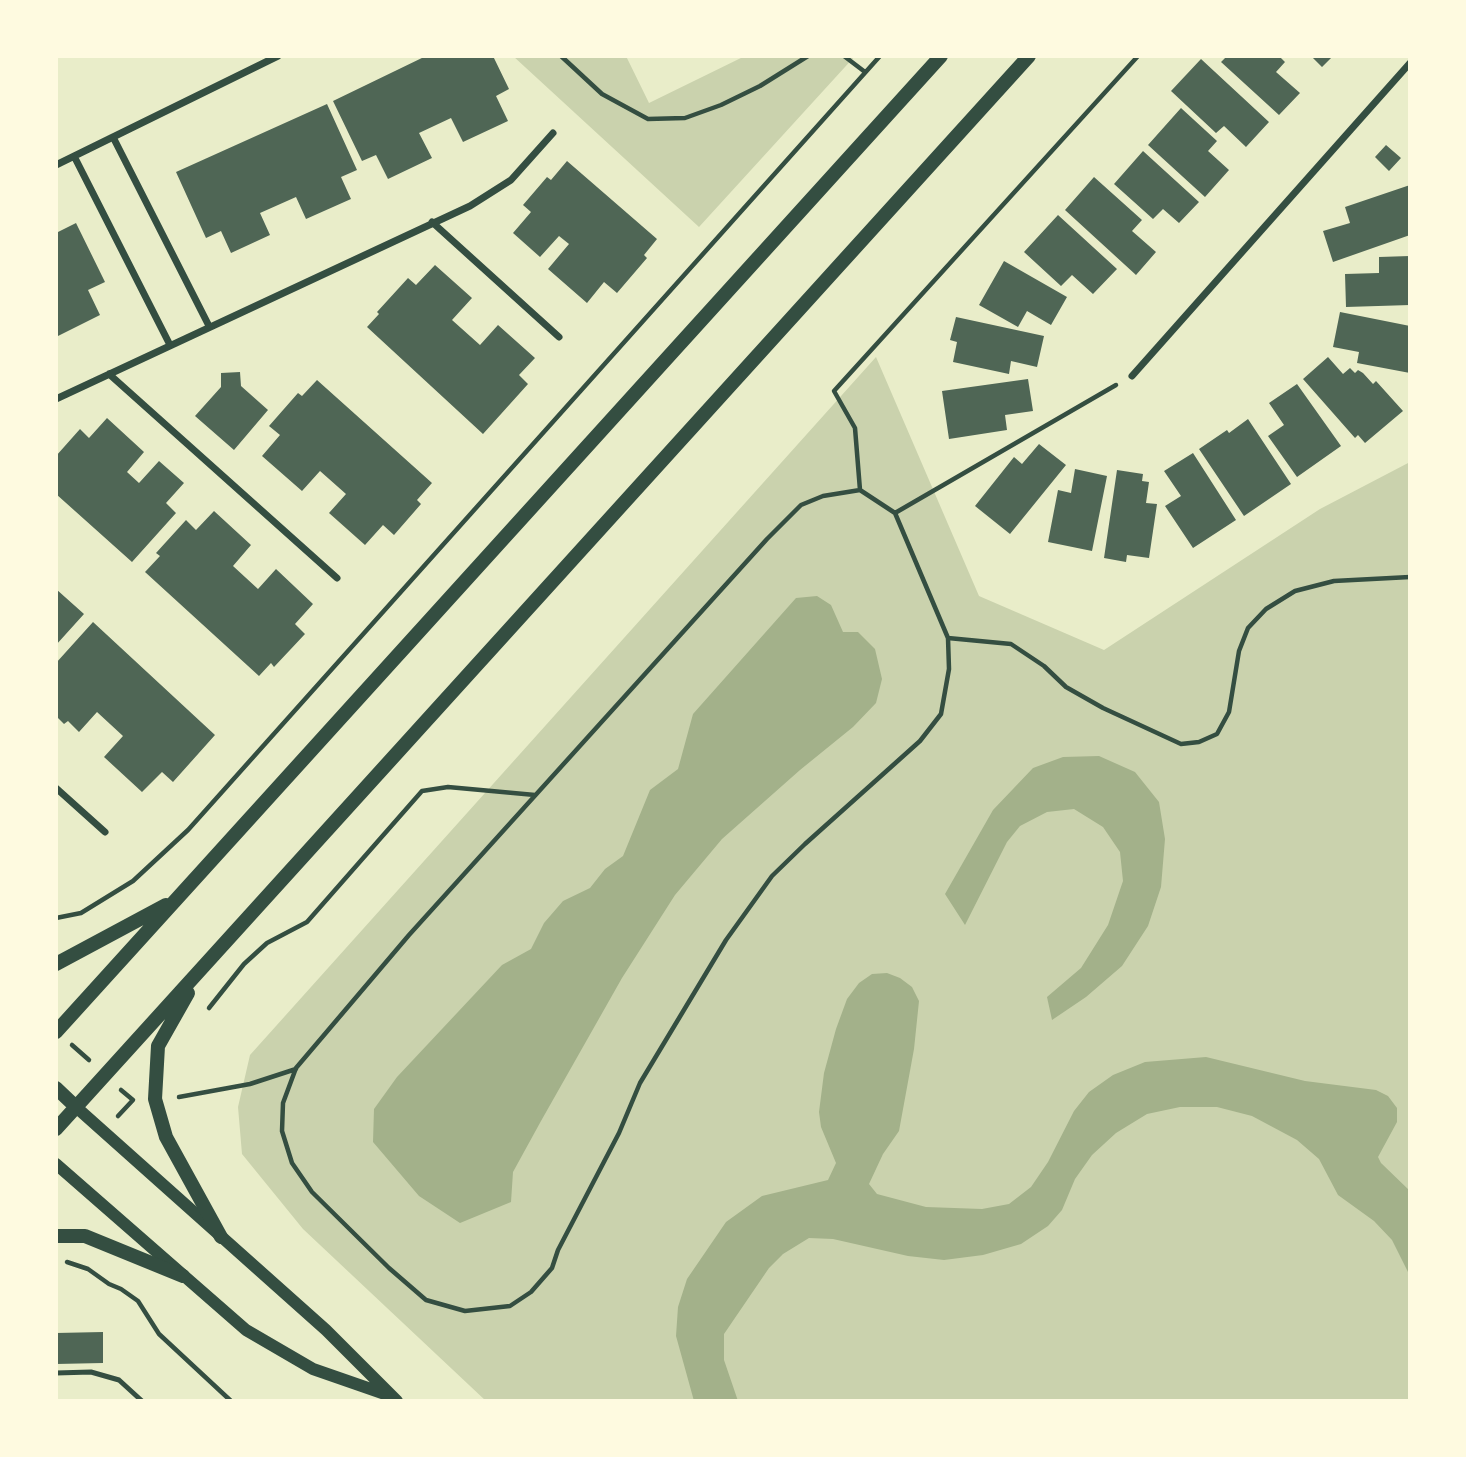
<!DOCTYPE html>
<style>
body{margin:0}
#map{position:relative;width:1466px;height:1457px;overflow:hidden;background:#e9edc9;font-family:Lora,serif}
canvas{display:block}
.frame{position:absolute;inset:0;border:58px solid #fefae0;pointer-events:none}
</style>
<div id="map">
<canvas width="1466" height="1457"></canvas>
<div class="frame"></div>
</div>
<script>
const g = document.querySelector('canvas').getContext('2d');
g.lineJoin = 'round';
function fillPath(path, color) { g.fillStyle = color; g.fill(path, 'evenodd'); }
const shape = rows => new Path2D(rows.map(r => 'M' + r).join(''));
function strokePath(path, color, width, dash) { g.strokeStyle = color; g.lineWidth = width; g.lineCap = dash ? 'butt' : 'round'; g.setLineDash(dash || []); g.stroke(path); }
const green = shape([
 [513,56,626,56,649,103,745,56,855,56,699,227],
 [876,357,979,596,1104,650,1320,509,1410,462,1410,1401,486,1401,303,1229,242,1154,238,1107,250,1055]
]);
const water = shape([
 [817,596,831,605,843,632,858,632,875,649,882,679,876,703,853,727,800,770,722,839,675,895,622,978,541,1121,513,1172,511,1202,460,1223,419,1196,373,1142,374,1109,397,1077,502,965,531,949,544,923,563,901,590,888,605,869,623,856,650,790,678,769,693,714,796,598],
 [1099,756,1135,772,1159,802,1165,839,1161,887,1148,926,1122,966,1086,997,1052,1020,1047,997,1081,968,1108,925,1123,881,1120,852,1103,827,1074,809,1047,812,1020,826,1007,842,965,925,945,894,993,810,1033,768,1063,757],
 [887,973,900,978,912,987,919,1001,914,1049,899,1131,883,1154,869,1184,877,1194,926,1207,982,1209,1009,1204,1031,1187,1048,1162,1074,1111,1089,1092,1113,1075,1145,1062,1206,1057,1305,1081,1376,1090,1388,1096,1397,1108,1397,1122,1378,1157,1381,1163,1410,1191,1410,1276,1392,1240,1374,1221,1338,1195,1319,1159,1297,1140,1252,1116,1217,1107,1180,1107,1147,1114,1116,1133,1092,1155,1075,1179,1062,1210,1048,1226,1021,1244,983,1255,944,1260,908,1256,833,1239,809,1238,783,1254,769,1268,724,1334,724,1360,738,1401,694,1401,676,1336,678,1307,687,1279,726,1222,762,1196,828,1180,836,1163,821,1127,819,1112,824,1073,836,1029,847,999,859,983,872,974]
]);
const building = shape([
 [426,56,493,56,509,89,496,96,508,121,463,142,451,118,419,133,432,158,388,179,376,155,362,161,333,101],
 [1227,56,1279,56,1285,62,1276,72,1300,93,1279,115,1221,62],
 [1311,56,1333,56,1322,67],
 [1201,59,1269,122,1246,147,1224,126,1216,133,1171,91],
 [327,104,357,170,341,177,351,199,306,219,296,197,260,213,270,235,231,253,221,231,206,238,176,172],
 [1181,108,1217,141,1208,151,1229,170,1205,197,1148,145],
 [1386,145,1401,158,1389,171,1375,157],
 [1143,151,1199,202,1179,223,1163,209,1153,219,1114,184],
 [567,161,657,239,644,255,647,258,617,293,604,282,587,303,548,269,569,244,559,236,540,257,513,233,531,212,523,205,547,177,551,180],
 [1094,177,1142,220,1132,231,1156,252,1136,275,1065,210],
 [1410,185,1410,235,1333,262,1323,231,1350,223,1345,207],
 [1058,215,1117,269,1093,294,1072,275,1061,286,1024,252],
 [76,223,105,282,88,290,100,315,58,336,56,332,56,233],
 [1410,256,1410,305,1346,307,1345,274,1379,273,1379,257],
 [1004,261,1067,297,1051,325,1027,311,1018,327,979,305],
 [435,265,472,298,452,320,480,345,498,325,535,358,519,375,528,384,483,434,367,327,379,314,377,312,408,278,416,285],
 [1340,312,1410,326,1410,373,1357,363,1359,352,1333,347],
 [956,317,1044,336,1037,367,1011,361,1009,374,953,362,957,342,950,340],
 [1328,357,1343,374,1350,368,1355,373,1358,370,1363,373,1373,384,1376,381,1403,411,1365,443,1358,435,1355,438,1303,379],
 [240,372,241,386,268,410,234,450,195,416,221,387,221,373],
 [1028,379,1033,411,1005,415,1007,430,949,439,942,391],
 [317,380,432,483,417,500,421,504,394,535,383,525,365,545,329,513,346,494,320,471,302,491,262,456,280,435,269,426,298,393,302,396],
 [1297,384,1341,446,1297,477,1268,436,1284,425,1269,403],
 [107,418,144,452,127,472,139,483,159,461,184,483,166,503,176,513,132,562,56,494,56,456,80,429,89,438],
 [1248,419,1291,484,1244,516,1199,449,1227,430,1229,433],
 [1039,444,1066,465,1010,534,975,506,1014,457,1022,464],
 [1193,453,1236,520,1193,548,1165,506,1181,496,1164,471],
 [1075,469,1107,476,1092,551,1048,542,1058,490,1071,493],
 [1117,470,1143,474,1142,481,1149,482,1146,503,1157,504,1149,558,1127,555,1126,562,1104,558],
 [214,511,251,545,233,566,258,589,276,569,313,604,295,624,305,634,274,667,271,663,259,676,145,572,160,556,156,553,186,520,196,530],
 [56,589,84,614,56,645],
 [93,622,215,735,173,782,162,772,142,792,104,757,123,736,97,712,79,732,68,721,64,724,56,716,56,663],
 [103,1332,103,1363,56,1364,56,1333]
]);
const path = shape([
 [561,56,602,94,648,119,685,118,721,105,760,86,808,56],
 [844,56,865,72],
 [1116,385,895,513,948,638,1011,644,1044,666,1066,687,1103,708,1181,744,1199,742,1217,734,1229,712,1239,651,1248,628,1266,609,1295,591,1334,581,1410,577],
 [860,490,823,496,801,505,767,539,409,935,296,1068,283,1103,282,1131,292,1163,312,1192,389,1268,426,1300,465,1311,510,1306,531,1292,552,1268,558,1250,619,1133,640,1083,726,940,772,876,805,844,920,741,941,714,949,669,948,638],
 [895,513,860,490,855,428,834,391,1138,56],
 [56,918,81,913,133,881,188,830,880,56],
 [209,1008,244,964,267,943,307,922,422,791,448,787,535,795],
 [72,1045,89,1060],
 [179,1097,250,1084,296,1069],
 [118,1116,133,1100,121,1090],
 [67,1262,88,1269,109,1284,121,1289,138,1301,159,1334,231,1401]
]);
const service = shape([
 [56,1373,91,1372,119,1380,142,1401]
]);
const minor = shape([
 [113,137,209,326],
 [74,156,170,345],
 [56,165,278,56],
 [432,222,559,337],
 [109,374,337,578],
 [1132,376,1410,63],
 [56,399,470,206,511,180,553,133],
 [56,788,105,832]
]);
const tertiary = shape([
 [76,1107,326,1330,397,1401],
 [56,1164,246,1330,313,1369,385,1394]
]);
const secondary = shape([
 [56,964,166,905],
 [188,993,158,1046,155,1099,166,1137,221,1237],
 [56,1032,941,56],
 [56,1088,76,1107],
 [56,1129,1029,56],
 [56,1236,85,1236,183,1276]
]);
fillPath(green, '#cad2ad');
fillPath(water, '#a3b18a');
fillPath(building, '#4f6655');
strokePath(path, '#344e41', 4.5);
strokePath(service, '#344e41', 5);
strokePath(minor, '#344e41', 7);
strokePath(tertiary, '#344e41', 12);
strokePath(secondary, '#344e41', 14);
</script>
